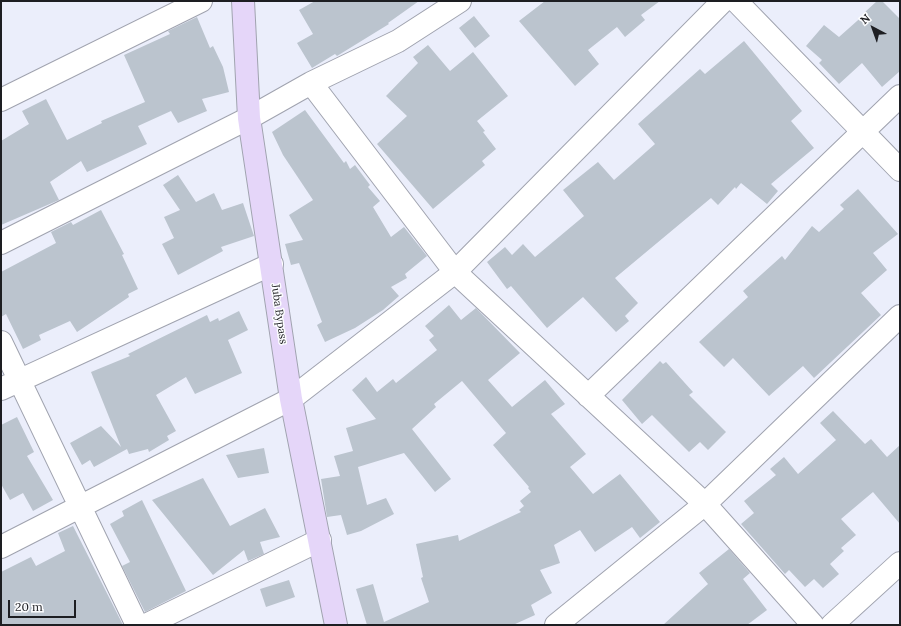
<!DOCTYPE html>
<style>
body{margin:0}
#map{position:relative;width:901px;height:626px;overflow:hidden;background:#ebeefb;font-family:Lora,serif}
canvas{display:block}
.frame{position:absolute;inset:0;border:2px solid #1d1e22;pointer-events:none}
.north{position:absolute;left:853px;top:8px;width:40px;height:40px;-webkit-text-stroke:3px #fbfcfe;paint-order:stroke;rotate:319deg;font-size:11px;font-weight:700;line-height:16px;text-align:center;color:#1d1e22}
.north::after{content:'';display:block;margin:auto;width:14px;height:18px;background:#1d1e22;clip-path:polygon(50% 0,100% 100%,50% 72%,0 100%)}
.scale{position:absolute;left:8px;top:600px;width:68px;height:18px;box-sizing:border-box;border:2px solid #1d1e22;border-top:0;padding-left:5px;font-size:12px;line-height:14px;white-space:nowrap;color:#1d1e22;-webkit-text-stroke:3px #fbfcfe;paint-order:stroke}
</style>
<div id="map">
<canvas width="901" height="626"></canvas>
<div class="frame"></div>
<div class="north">N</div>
<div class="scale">20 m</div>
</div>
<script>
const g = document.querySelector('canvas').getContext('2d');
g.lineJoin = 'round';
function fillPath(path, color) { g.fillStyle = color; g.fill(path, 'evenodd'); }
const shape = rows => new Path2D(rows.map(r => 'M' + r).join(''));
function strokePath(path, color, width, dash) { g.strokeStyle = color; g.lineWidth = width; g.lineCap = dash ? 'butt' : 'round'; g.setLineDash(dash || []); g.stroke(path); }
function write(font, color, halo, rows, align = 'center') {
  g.font = font + ' Lora,serif'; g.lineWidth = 3; g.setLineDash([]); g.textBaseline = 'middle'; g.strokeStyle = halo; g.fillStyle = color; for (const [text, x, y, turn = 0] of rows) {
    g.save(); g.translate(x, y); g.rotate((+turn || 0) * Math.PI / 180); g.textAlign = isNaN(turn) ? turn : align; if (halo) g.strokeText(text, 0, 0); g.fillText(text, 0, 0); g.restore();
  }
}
const building = shape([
 [315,1,419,1,388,23,389,24,337,56,335,54,312,68,297,43,313,34,299,10],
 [545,1,660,1,641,15,645,20,625,37,617,27,588,50,599,64,575,86,519,21],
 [877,1,882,1,900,19,900,71,882,87,862,63,839,84,819,63,822,60,806,46,824,25,839,37,866,13,865,12],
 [474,16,490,36,475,48,459,28],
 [197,17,210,48,213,46,223,67,229,92,202,99,207,111,178,123,171,111,138,126,147,144,87,172,81,161,50,182,59,200,1,225,1,141,29,124,22,111,46,99,67,140,102,123,101,121,145,102,124,55,170,34,168,31],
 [744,41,802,111,791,121,814,148,771,184,778,191,767,204,741,183,736,189,735,187,718,205,711,198,615,278,638,303,625,316,629,321,616,332,583,297,547,328,511,286,507,289,487,262,505,247,512,255,523,244,535,257,584,216,563,190,598,162,614,180,655,144,638,124,700,69,705,74],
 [428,45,450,71,473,52,508,96,477,121,485,131,483,132,496,149,482,161,485,165,433,209,377,144,407,116,386,96,418,63,413,57],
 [305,110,344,163,346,161,350,169,355,165,370,185,368,187,380,201,373,207,391,237,404,227,427,256,405,274,407,278,391,287,399,296,383,310,355,328,325,342,317,325,322,322,299,263,291,265,285,244,303,240,289,215,313,200,283,155,272,132],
 [178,175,196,202,214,193,222,210,243,203,254,236,221,247,223,251,178,275,162,244,174,238,164,217,180,210,163,185],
 [858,189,898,234,873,253,887,270,861,293,881,315,814,378,803,366,769,396,733,358,724,367,699,342,748,297,743,291,782,256,785,260,812,226,819,232,844,209,840,205],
 [101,210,124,254,122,255,138,289,128,294,129,297,77,332,70,321,39,335,41,340,23,349,6,314,1,317,1,272,56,243,51,232,71,222,73,225],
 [449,305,461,320,476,308,520,353,488,380,512,407,545,380,565,404,551,414,586,454,570,467,593,494,620,474,660,522,640,538,632,527,595,552,580,530,554,545,560,563,540,570,552,593,531,605,535,615,513,625,367,625,356,589,373,584,384,622,429,602,421,578,423,577,416,544,458,535,459,541,521,512,519,510,524,506,520,501,531,492,528,488,529,487,493,445,506,433,462,381,434,404,436,407,412,429,451,479,435,492,404,453,358,467,367,505,386,498,394,514,361,531,347,535,341,515,327,517,321,479,340,476,334,456,353,451,346,428,376,419,352,390,366,377,377,392,393,379,396,383,437,350,429,340,434,336,425,326],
 [239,311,248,330,228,340,242,373,195,394,186,377,156,395,176,431,167,436,169,440,149,452,148,449,129,454,127,449,94,467,90,460,82,465,70,443,101,426,121,447,91,372,130,356,128,354,207,315,210,322,218,318,219,321],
 [660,361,663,364,666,362,693,392,689,395,726,432,708,450,700,442,689,452,652,415,642,424,622,400],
 [833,411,865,444,871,439,887,457,900,445,900,524,873,492,841,519,856,535,841,548,844,551,830,564,839,574,823,588,814,579,805,587,789,570,785,574,741,524,754,513,744,501,776,475,770,469,784,457,798,474,836,440,820,423],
 [17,417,34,452,27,456,53,500,33,511,23,493,10,500,1,484,1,425],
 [264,448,269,473,238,478,226,455],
 [203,478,230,526,265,508,280,537,260,542,264,554,248,561,244,550,213,575,152,500],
 [142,500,186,591,145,612,122,566,130,562,110,524,124,516,122,511],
 [73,526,123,625,1,625,1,572,31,557,36,566,65,551,58,533],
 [729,549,750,573,743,579,767,610,747,625,663,625,708,584,699,573],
 [289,580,295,597,266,607,260,589]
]);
const minor = shape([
 [736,1,900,170],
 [311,83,455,272,705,504,813,625],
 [1,100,201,1],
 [1,243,249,118,311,83,398,41,460,1],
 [1,342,137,625],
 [1,389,272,264],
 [588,396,900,96],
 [1,547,291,399,455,272,723,1],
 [146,625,320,540],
 [556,625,705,504,900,316],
 [832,625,900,563]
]);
const secondary = shape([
 [243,1,249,118,291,399,336,625]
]);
const streetNames = [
 ["Juba Bypass",279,314,82]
];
fillPath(building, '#bbc4ce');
strokePath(minor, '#a0a3af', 24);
strokePath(secondary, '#a0a3af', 24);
strokePath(minor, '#fff', 22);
strokePath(secondary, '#e5d6f9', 22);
write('11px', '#1d1e22', '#fbfcfe', streetNames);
</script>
